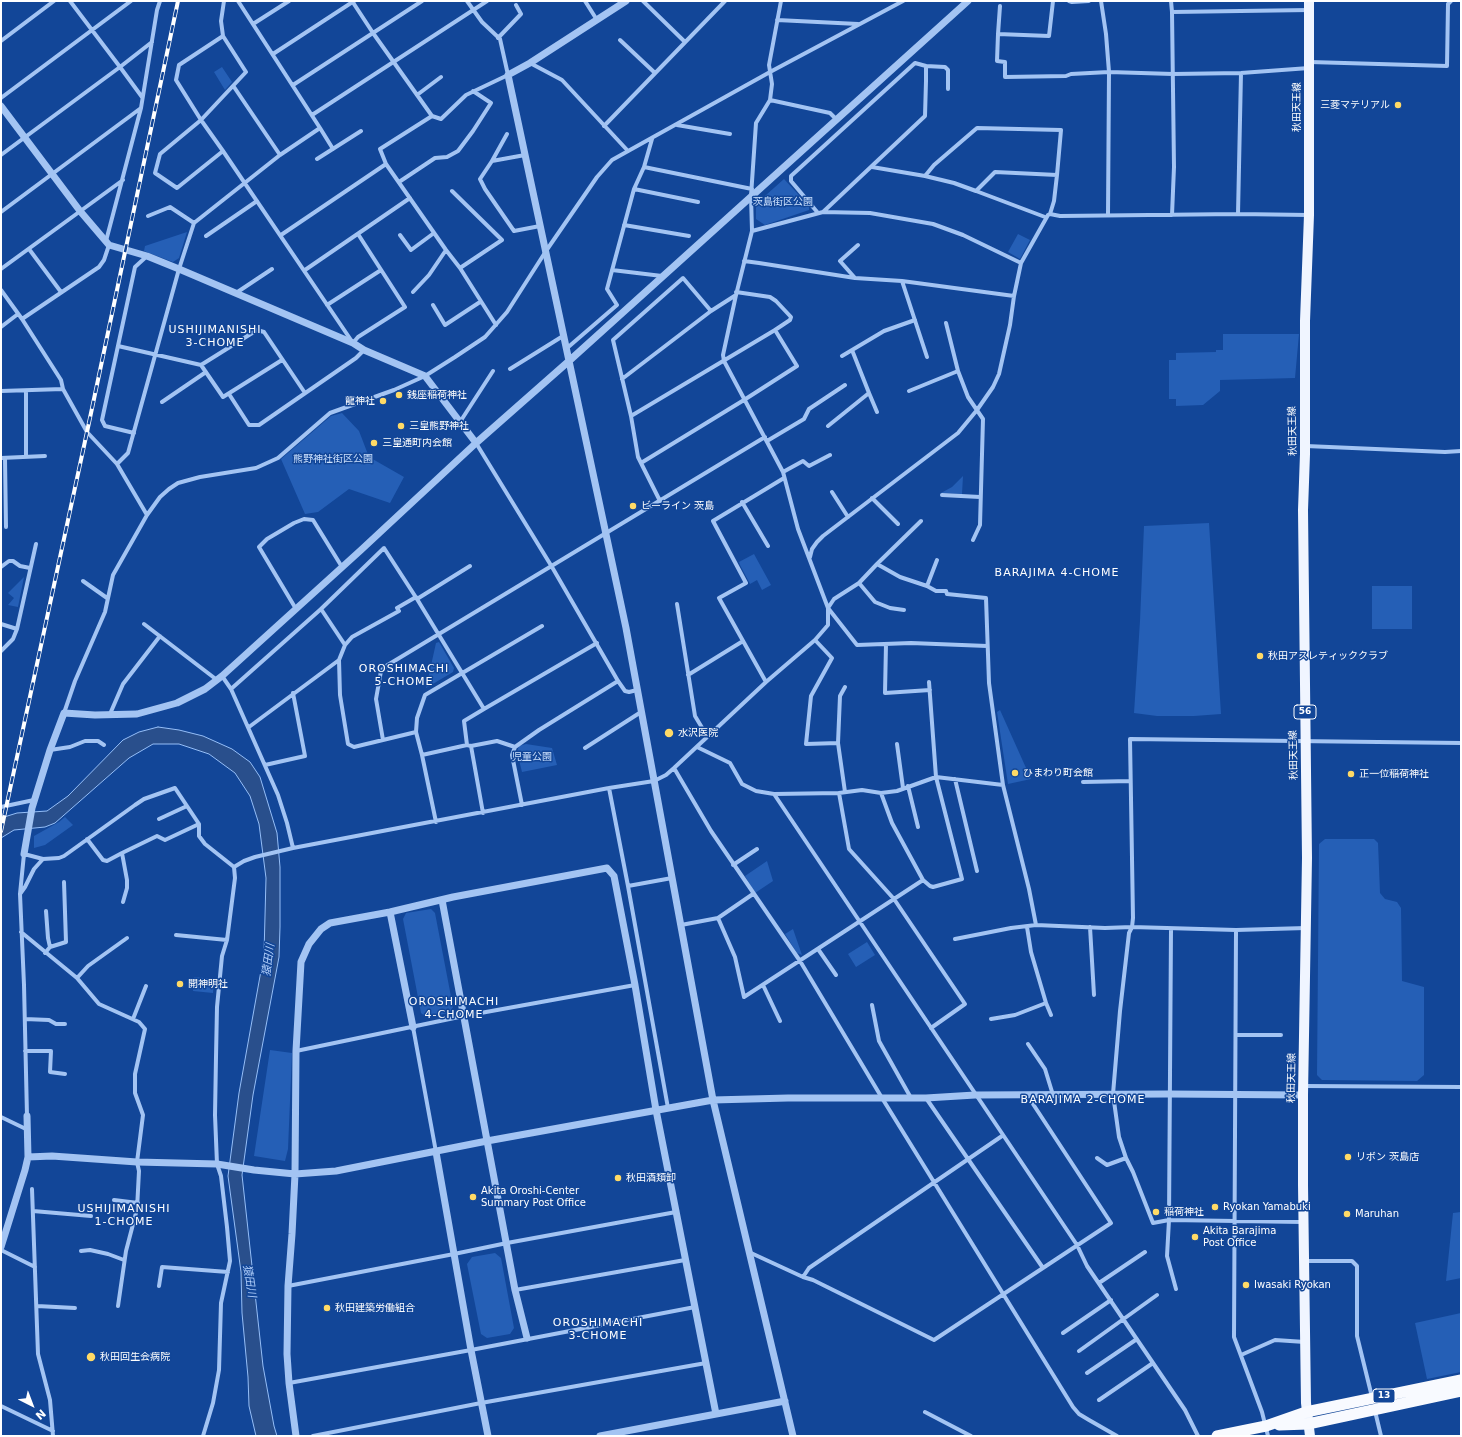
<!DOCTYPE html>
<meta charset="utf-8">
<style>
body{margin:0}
#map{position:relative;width:1462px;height:1437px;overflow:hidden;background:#124698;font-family:"DejaVu Sans",sans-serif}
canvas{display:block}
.frame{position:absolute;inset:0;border:2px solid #fff;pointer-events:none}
.north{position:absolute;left:12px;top:1385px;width:40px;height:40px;-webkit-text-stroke:3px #124698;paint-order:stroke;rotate:138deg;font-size:11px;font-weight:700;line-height:16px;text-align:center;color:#fff}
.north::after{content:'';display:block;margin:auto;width:14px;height:18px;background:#fff;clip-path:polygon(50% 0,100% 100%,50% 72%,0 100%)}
</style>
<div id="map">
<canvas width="1462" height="1437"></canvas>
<div class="frame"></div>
<div class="north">N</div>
</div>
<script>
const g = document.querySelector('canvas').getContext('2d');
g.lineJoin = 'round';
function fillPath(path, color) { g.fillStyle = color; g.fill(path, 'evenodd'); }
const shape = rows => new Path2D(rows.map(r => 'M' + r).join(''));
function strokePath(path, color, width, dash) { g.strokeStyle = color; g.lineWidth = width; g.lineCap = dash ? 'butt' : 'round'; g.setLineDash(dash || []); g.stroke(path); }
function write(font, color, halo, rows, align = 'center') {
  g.font = font + ' "DejaVu Sans","Noto Sans JP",sans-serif'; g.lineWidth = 3; g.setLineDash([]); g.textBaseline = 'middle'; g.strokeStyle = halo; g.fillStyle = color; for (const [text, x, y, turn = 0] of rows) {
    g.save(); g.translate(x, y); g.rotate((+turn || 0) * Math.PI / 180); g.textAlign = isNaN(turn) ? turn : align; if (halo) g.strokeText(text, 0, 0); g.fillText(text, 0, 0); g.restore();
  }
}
const green = shape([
 [222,67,232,82,225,90,214,72],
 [784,179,809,206,809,210,765,225,756,219,756,204],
 [187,232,179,258,173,262,144,251,145,246],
 [1018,234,1030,240,1020,259,1008,252],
 [1223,334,1299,334,1295,378,1220,380,1220,391,1203,405,1176,406,1176,399,1169,399,1169,360,1176,360,1176,353,1216,352,1216,350,1223,350],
 [342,413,359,431,369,457,404,477,390,503,349,489,318,512,305,514,281,459,331,416],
 [963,476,962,494,941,493,952,487],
 [1209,523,1221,714,1194,716,1157,716,1134,713,1140,621,1144,526],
 [754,554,771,585,762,590,757,580,750,584,740,565,739,562],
 [24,577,18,607,8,605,14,598,8,593],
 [1372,586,1412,586,1412,629,1372,629],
 [439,642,454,668,453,672,426,688,436,643],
 [1000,710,1031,779,1008,784,997,712],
 [526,744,552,748,557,765,522,772,517,752,519,746],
 [65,817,73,825,45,845,34,848,34,836,59,822],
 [1325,839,1374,839,1378,843,1380,893,1385,899,1397,902,1401,908,1402,981,1424,987,1424,1075,1417,1081,1322,1080,1317,1075,1319,844],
 [767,861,773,881,755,893,745,876],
 [431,909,435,913,453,1007,450,1013,426,1017,421,1013,403,919,406,913],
 [793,929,802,955,797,953,785,934],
 [867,942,875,955,856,967,848,954],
 [194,977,214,979,213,993,193,991],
 [270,1050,292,1053,288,1149,285,1161,254,1156],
 [1461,1212,1461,1278,1446,1281,1453,1213],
 [495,1253,501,1258,514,1328,510,1334,487,1338,481,1334,467,1264,472,1257],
 [1461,1313,1461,1372,1427,1379,1415,1323]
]);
const water = shape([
 [158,727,179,730,203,736,232,749,250,762,260,777,277,833,280,867,280,927,279,957,253,1095,242,1175,263,1366,274,1426,277,1436,256,1436,249,1406,248,1377,242,1313,241,1272,228,1176,239,1093,264,954,266,878,259,824,250,796,235,773,209,754,179,744,153,744,129,758,55,823,45,827,14,830,1,838,1,818,17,813,47,811,68,796,123,740,139,732,158,727]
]);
const minor = shape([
 [224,1,221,21,223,36,179,65,176,80,201,120,223,151,353,343,358,337,405,307,358,234],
 [352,1,373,33,432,116],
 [467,1,482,22,500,39,508,75,466,95,441,119,432,116,380,149,386,164,446,250,460,268,496,325],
 [585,1,597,20],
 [643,1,685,42],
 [1053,1,1049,36,998,34,997,61,1005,62,1005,77,1066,76,1071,74,1109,72,1173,74,1241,73,1309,68],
 [1069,1,1072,2,1089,1],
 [1101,1,1106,34,1109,72,1108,215],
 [1171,1,1172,12,1174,167,1172,215],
 [1172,12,1309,10],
 [777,20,858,24],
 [253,24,289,1],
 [998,34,1000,6],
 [498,38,521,14,516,5],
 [620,40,655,73],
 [1,41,54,1],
 [273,54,354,1],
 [1310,62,1447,66,1448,4,1451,1],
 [530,63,562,80,628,151],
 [293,85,422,1],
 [234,87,280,155],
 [417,95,441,77],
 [142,97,120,67,152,42],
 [1,98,131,1],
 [770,100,830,113,836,119],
 [312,115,487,1],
 [677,125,730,134],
 [604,126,725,1],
 [320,128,333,149],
 [223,151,177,188,155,173,160,154,201,120,246,72,223,36],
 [1,155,120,67,70,1],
 [525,155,492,161,480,179,485,189,514,231,540,226],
 [317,159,361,131],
 [492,161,507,134],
 [644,167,752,189],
 [872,167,925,176,954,183,976,191,995,172,1057,175,1061,130,977,128,934,165,925,176],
 [399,182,435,158,447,157,458,151,473,131,491,103,473,91],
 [634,189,698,202],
 [452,191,502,240,460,268],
 [976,191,1045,217],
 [1,212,141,108],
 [823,212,925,116,926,81,926,66,945,67,948,70,948,89],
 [818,213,791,181,791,176,915,63,926,66],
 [1050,214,1054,201,1057,175],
 [1238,214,1241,73],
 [148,216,170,207,194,223],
 [624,225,689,236],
 [752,231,823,212,870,213,933,224,963,235,1021,263],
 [281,235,386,164],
 [400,235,411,250,434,233],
 [206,236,257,201],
 [106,241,141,108,157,10,160,1],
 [29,249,61,292],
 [744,261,759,263,855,278,902,281,1014,296],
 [1,269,123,180],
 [305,270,410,198],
 [612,270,662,276],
 [855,278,840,261,858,245],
 [902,281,927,357],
 [1,290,22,319,61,380,63,389,87,432,117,464,147,515],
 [413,292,429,275,446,250],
 [736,292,770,297,776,301,791,317,790,320,775,330],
 [236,293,272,269],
 [327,305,381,270],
 [433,305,445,325,480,302],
 [22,319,99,267,104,260,109,245],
 [946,323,958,371,968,397,983,419,980,525,973,540],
 [1,327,18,314],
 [118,346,201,365,257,330,264,332,305,393],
 [566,349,617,305,607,289,634,189,644,167,652,139],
 [842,356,884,331,915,320],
 [201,365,223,397,282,360],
 [510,369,563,336],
 [622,379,711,311,736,295],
 [1,391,63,389],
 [26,391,26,456],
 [909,391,958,371],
 [869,393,877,412],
 [229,394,249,425,259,425,356,358,364,350],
 [162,402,206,372],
 [631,416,775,330,797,366,744,400,641,463],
 [460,422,493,371],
 [828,426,869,393,852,350],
 [134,433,105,426,102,420,135,267,147,256],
 [767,441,804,419,809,409,845,385],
 [476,443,552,567,618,681,625,691,629,692,637,690],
 [1306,446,1445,452,1461,451],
 [1,458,45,456],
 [5,458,6,527],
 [117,464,128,453,179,269,194,223,280,155,320,128,238,1],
 [783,472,803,461,809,466,830,455],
 [832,492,848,517],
 [942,495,980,497],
 [872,498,898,524],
 [660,501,638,457,631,416,613,340,683,278,711,311],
 [742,502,768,546],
 [810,557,812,549,817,542,823,536,958,433,977,410,993,387,999,374,1010,325,1014,296,1021,263,1048,215,1050,214,1060,216,1238,214,1308,215],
 [877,564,921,521],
 [1,567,9,561,13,561,20,566,30,568],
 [83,581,107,598],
 [859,583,875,602,890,608,904,610],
 [927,586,937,560],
 [417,599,470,566],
 [677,604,695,716,707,736],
 [296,609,259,547,267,539,294,523,304,519,313,520,342,567],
 [321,609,384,548,417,599,484,709,597,643],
 [1,624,17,629],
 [144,624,217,680],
 [815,640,832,658,811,696,806,744,838,743],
 [886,644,885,693,930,690],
 [345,645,352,637,399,611,397,608,416,597],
 [987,646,911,643,857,645,828,608,834,599,859,583,877,564,900,577,927,586,936,591,946,591,947,594,986,598,989,683,1003,785,1029,889,1036,925,1105,928,1132,927,1236,930,1306,928],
 [1,651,13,639,17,629,36,544],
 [688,675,743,641],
 [222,676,231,689,278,795,287,823,293,848],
 [766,682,719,598,746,583,713,521,784,478],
 [845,687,840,696,838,743,845,792],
 [231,689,321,609,345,645,339,660,340,695,348,744,354,747,416,732],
 [64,713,75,681,105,612,113,575,147,515,160,497,169,489,178,483,200,477,256,468,278,458,330,413,394,390,425,376,455,357,485,337,507,312,546,251,597,177,612,160,770,72,903,1],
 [110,714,123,684,160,636],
 [249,727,339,660],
 [383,740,376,699,381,671,386,666,765,437],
 [897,744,903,788],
 [467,745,464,721,484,709],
 [471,746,483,813],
 [697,747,730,763,742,784,756,791,774,794,839,793,862,790,881,793,897,791,936,777,1003,785],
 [585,748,641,712],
 [50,750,70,747,85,741,98,741,104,745],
 [422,755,467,745,471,746,497,741,515,747],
 [265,765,305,756,293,693],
 [674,768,711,831,800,961,882,1098,1073,1407,1079,1414,1089,1420,1117,1436],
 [955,779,977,871],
 [1083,782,1130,781],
 [908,786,918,827],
 [609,788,628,886,668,1108],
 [839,793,849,849,894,899,965,1004,931,1028],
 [774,794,1077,1245,1087,1266,1185,1410,1198,1436],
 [522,805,512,755,515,747,539,730,618,681],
 [1,807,34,800],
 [159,819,187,806],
 [436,822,422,755,416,732,417,718,425,695,542,626],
 [87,839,103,860,107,861,122,853],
 [733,865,757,849],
 [234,867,244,861,255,857,293,848,609,788,654,781,666,775,674,768,766,682,815,640,828,625,828,608,798,529,783,472,724,361,723,355,736,295,752,231,751,196,756,123,770,100,772,84,769,65,781,1],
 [923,880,930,886,933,887,962,879,936,777,929,682],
 [628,886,672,878],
 [20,894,25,887,34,869,43,859,59,858,64,856,135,805,144,799,175,788,199,824,199,836,205,844,234,867,235,878,227,940,222,956,217,1007,216,1057,215,1115,217,1164,221,1176,227,1227,230,1261,221,1303,219,1370,213,1403,203,1436],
 [123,902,127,888,127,880,122,853,157,836,165,840,199,824],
 [46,911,48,938,50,947],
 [718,918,753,894],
 [681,925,718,918,735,957,744,997,894,899,923,880,892,823,881,793],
 [1027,927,1031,952,1046,1003,1051,1015],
 [1090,927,1094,995],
 [1171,929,1169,1220,1167,1256,1176,1289],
 [1236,930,1234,1337,1262,1412,1268,1436],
 [21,932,77,978,99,1004,139,1022,145,1029,135,1074,135,1093,143,1115,137,1162,139,1171,137,1209,126,1251,118,1306],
 [176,935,227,940],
 [955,939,1011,928,1036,925],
 [818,949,836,975],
 [45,953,50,947,66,942,64,882],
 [77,978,88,966,127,938],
 [763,985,780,1021],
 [872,1005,879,1041,911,1098],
 [25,1019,49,1020,56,1024,65,1024],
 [133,1019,146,986],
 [991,1019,1015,1015,1046,1003],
 [413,1027,436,1152],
 [1236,1035,1281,1035],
 [1028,1044,1045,1069,1053,1095],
 [25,1051,51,1051,50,1072,65,1074],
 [296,1051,464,1016,635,985],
 [1304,1086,1461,1087],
 [926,1098,1043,1268],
 [27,1116,24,985,20,894,24,854,43,859],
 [1,1117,28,1130],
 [1097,1158,1107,1165,1126,1158],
 [32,1189,38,1354,50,1400,53,1436],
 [114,1200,138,1203],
 [33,1211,91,1216],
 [1303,1222,1169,1220,1153,1223,1133,1172,1126,1158,1119,1137,1113,1094,1120,1011,1129,933,1132,927,1133,918,1130,739,1461,743],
 [1,1250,35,1267],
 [81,1251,90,1250,108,1254,124,1260],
 [751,1253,803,1277,813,1280,934,1340,1111,1223,1033,1104,1033,1095],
 [1304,1261,1352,1261,1357,1266,1357,1336,1372,1397],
 [803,1277,809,1268,1002,1136],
 [1099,1283,1145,1252],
 [159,1286,162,1267,228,1272],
 [288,1286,454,1254,507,1243,676,1212],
 [515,1290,685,1260],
 [37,1306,75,1308],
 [1063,1333,1111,1300],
 [1079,1351,1157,1295],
 [1241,1355,1275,1340,1305,1342],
 [1087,1373,1137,1339],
 [289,1383,471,1350,695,1307],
 [1099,1400,1153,1363],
 [1,1406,53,1431],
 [1375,1411,1381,1436],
 [925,1412,971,1436],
 [313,1436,481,1403,706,1363]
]);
const tertiary = shape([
 [626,1,530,63,508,75,626,628,713,1100,793,1436],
 [1,106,80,211,109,245,147,256,179,269,353,343,364,350,425,376,476,443],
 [24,854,32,808,50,750,64,713,95,715,137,714,177,703,205,689,222,676,361,550,476,443,569,361,968,1],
 [442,900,515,1290,527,1338],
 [390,912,413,1027],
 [436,1152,471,1350,488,1436],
 [28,1157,52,1156,137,1162,217,1164,254,1170,295,1174,336,1171,487,1141,713,1100,788,1098,926,1098,975,1095,1169,1094,1303,1095],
 [1,1247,25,1170,28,1157,27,1116],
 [296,1436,289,1383,287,1354,288,1286,292,1234,295,1174,296,1051,301,962,309,944,321,929,330,923,390,912,453,897,607,868,614,876,635,985,656,1110,716,1414],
 [600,1436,785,1401]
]);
const primary = shape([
 [1309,1,1309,215,1305,321,1305,454,1303,510,1307,858,1303,1095,1303,1185,1306,1403,1310,1436]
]);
const trunk = shape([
 [1279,1425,1308,1424,1461,1391],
 [1217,1436,1266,1426,1306,1412,1461,1380]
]);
const rail = shape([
 [1,831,87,432,178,1]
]);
const markers = [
 [1398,105,4,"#ffda66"],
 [399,395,4,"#ffda66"],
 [383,401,4,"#ffda66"],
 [401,426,4,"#ffda66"],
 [374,443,4,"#ffda66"],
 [633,506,4,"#ffda66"],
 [1260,656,4,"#ffda66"],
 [669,733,5,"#ffda66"],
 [1015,773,4,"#ffda66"],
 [1351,774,4,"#ffda66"],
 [180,984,4,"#ffda66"],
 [1348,1157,4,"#ffda66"],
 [618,1178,4,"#ffda66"],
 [473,1197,4,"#ffda66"],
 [1215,1207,4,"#ffda66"],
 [1156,1212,4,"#ffda66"],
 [1347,1214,4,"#ffda66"],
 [1195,1237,4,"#ffda66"],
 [1246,1285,4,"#ffda66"],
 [327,1308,4,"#ffda66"],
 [91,1357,5,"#ffda66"]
];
const shields = [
 [1305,712,22],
 [1384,1396,22]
];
const shieldNames = [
 ["56",1305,712],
 ["13",1384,1396]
];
const poiNames = [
 ["三菱マテリアル",1390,105,"right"],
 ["銭座稲荷神社",407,395],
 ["龍神社",375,401,"right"],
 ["三皇熊野神社",409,426],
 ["三皇通町内会館",382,443],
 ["ビーライン 茨島",641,506],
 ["秋田アスレティッククラブ",1268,656],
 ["水沢医院",678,733],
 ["ひまわり町会館",1023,773],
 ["正一位稲荷神社",1359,774],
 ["開神明社",188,984],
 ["リボン 茨島店",1356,1157],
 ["秋田酒類卸",626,1178],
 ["Akita Oroshi-Center",481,1191],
 ["Summary Post Office",481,1203],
 ["Ryokan Yamabuki",1223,1207],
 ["稲荷神社",1164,1212],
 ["Maruhan",1355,1214],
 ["Akita Barajima",1203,1231],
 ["Post Office",1203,1243],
 ["Iwasaki Ryokan",1254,1285],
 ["秋田建築労働組合",335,1308],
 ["秋田回生会病院",100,1357]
];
const streetNames = [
 ["秋田天王線",1297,107,-90],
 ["秋田天王線",1293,431,-91],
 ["秋田天王線",1294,755,-91],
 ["秋田天王線",1292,1078,-89]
];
const parkNames = [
 ["茨島街区公園",783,202],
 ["熊野神社街区公園",333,459],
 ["児童公園",532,757]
];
const neighbourhoodNames = [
 ["USHIJIMANISHI",215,330],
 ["3-CHOME",215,343],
 ["BARAJIMA 4-CHOME",1057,573],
 ["OROSHIMACHI",404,669],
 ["5-CHOME",404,682],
 ["OROSHIMACHI",454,1002],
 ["4-CHOME",454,1015],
 ["BARAJIMA 2-CHOME",1083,1100],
 ["USHIJIMANISHI",124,1209],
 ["1-CHOME",124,1222],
 ["OROSHIMACHI",598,1323],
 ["3-CHOME",598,1336]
];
const waterNames = [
 ["猿田川",269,960,-82],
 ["猿田川",249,1281,81]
];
fillPath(green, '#255fb6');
fillPath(water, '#294f8c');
strokePath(water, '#95bef7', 1);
strokePath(minor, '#a3c4f3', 4);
strokePath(tertiary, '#a3c4f3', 7);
strokePath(primary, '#f0f5ff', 10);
strokePath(trunk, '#f8faff', 11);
strokePath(rail, '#fff', 4);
strokePath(rail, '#124698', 2.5, [8]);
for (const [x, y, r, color] of markers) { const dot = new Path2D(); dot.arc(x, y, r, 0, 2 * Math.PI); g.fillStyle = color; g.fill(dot); strokePath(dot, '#124698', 1.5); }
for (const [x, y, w] of shields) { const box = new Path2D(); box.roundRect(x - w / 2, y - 7, w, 14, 3); g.fillStyle = '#124698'; g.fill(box); strokePath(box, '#fff', 1); }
write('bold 9px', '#fff', null, shieldNames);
write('10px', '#fff', '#124698', poiNames, 'left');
write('10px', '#fff', '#124698', streetNames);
write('10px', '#cbe0fd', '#124698', parkNames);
g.letterSpacing = '1px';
write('11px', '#fff', '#124698', neighbourhoodNames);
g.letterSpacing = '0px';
write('italic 11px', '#b0cefa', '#124698', waterNames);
</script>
